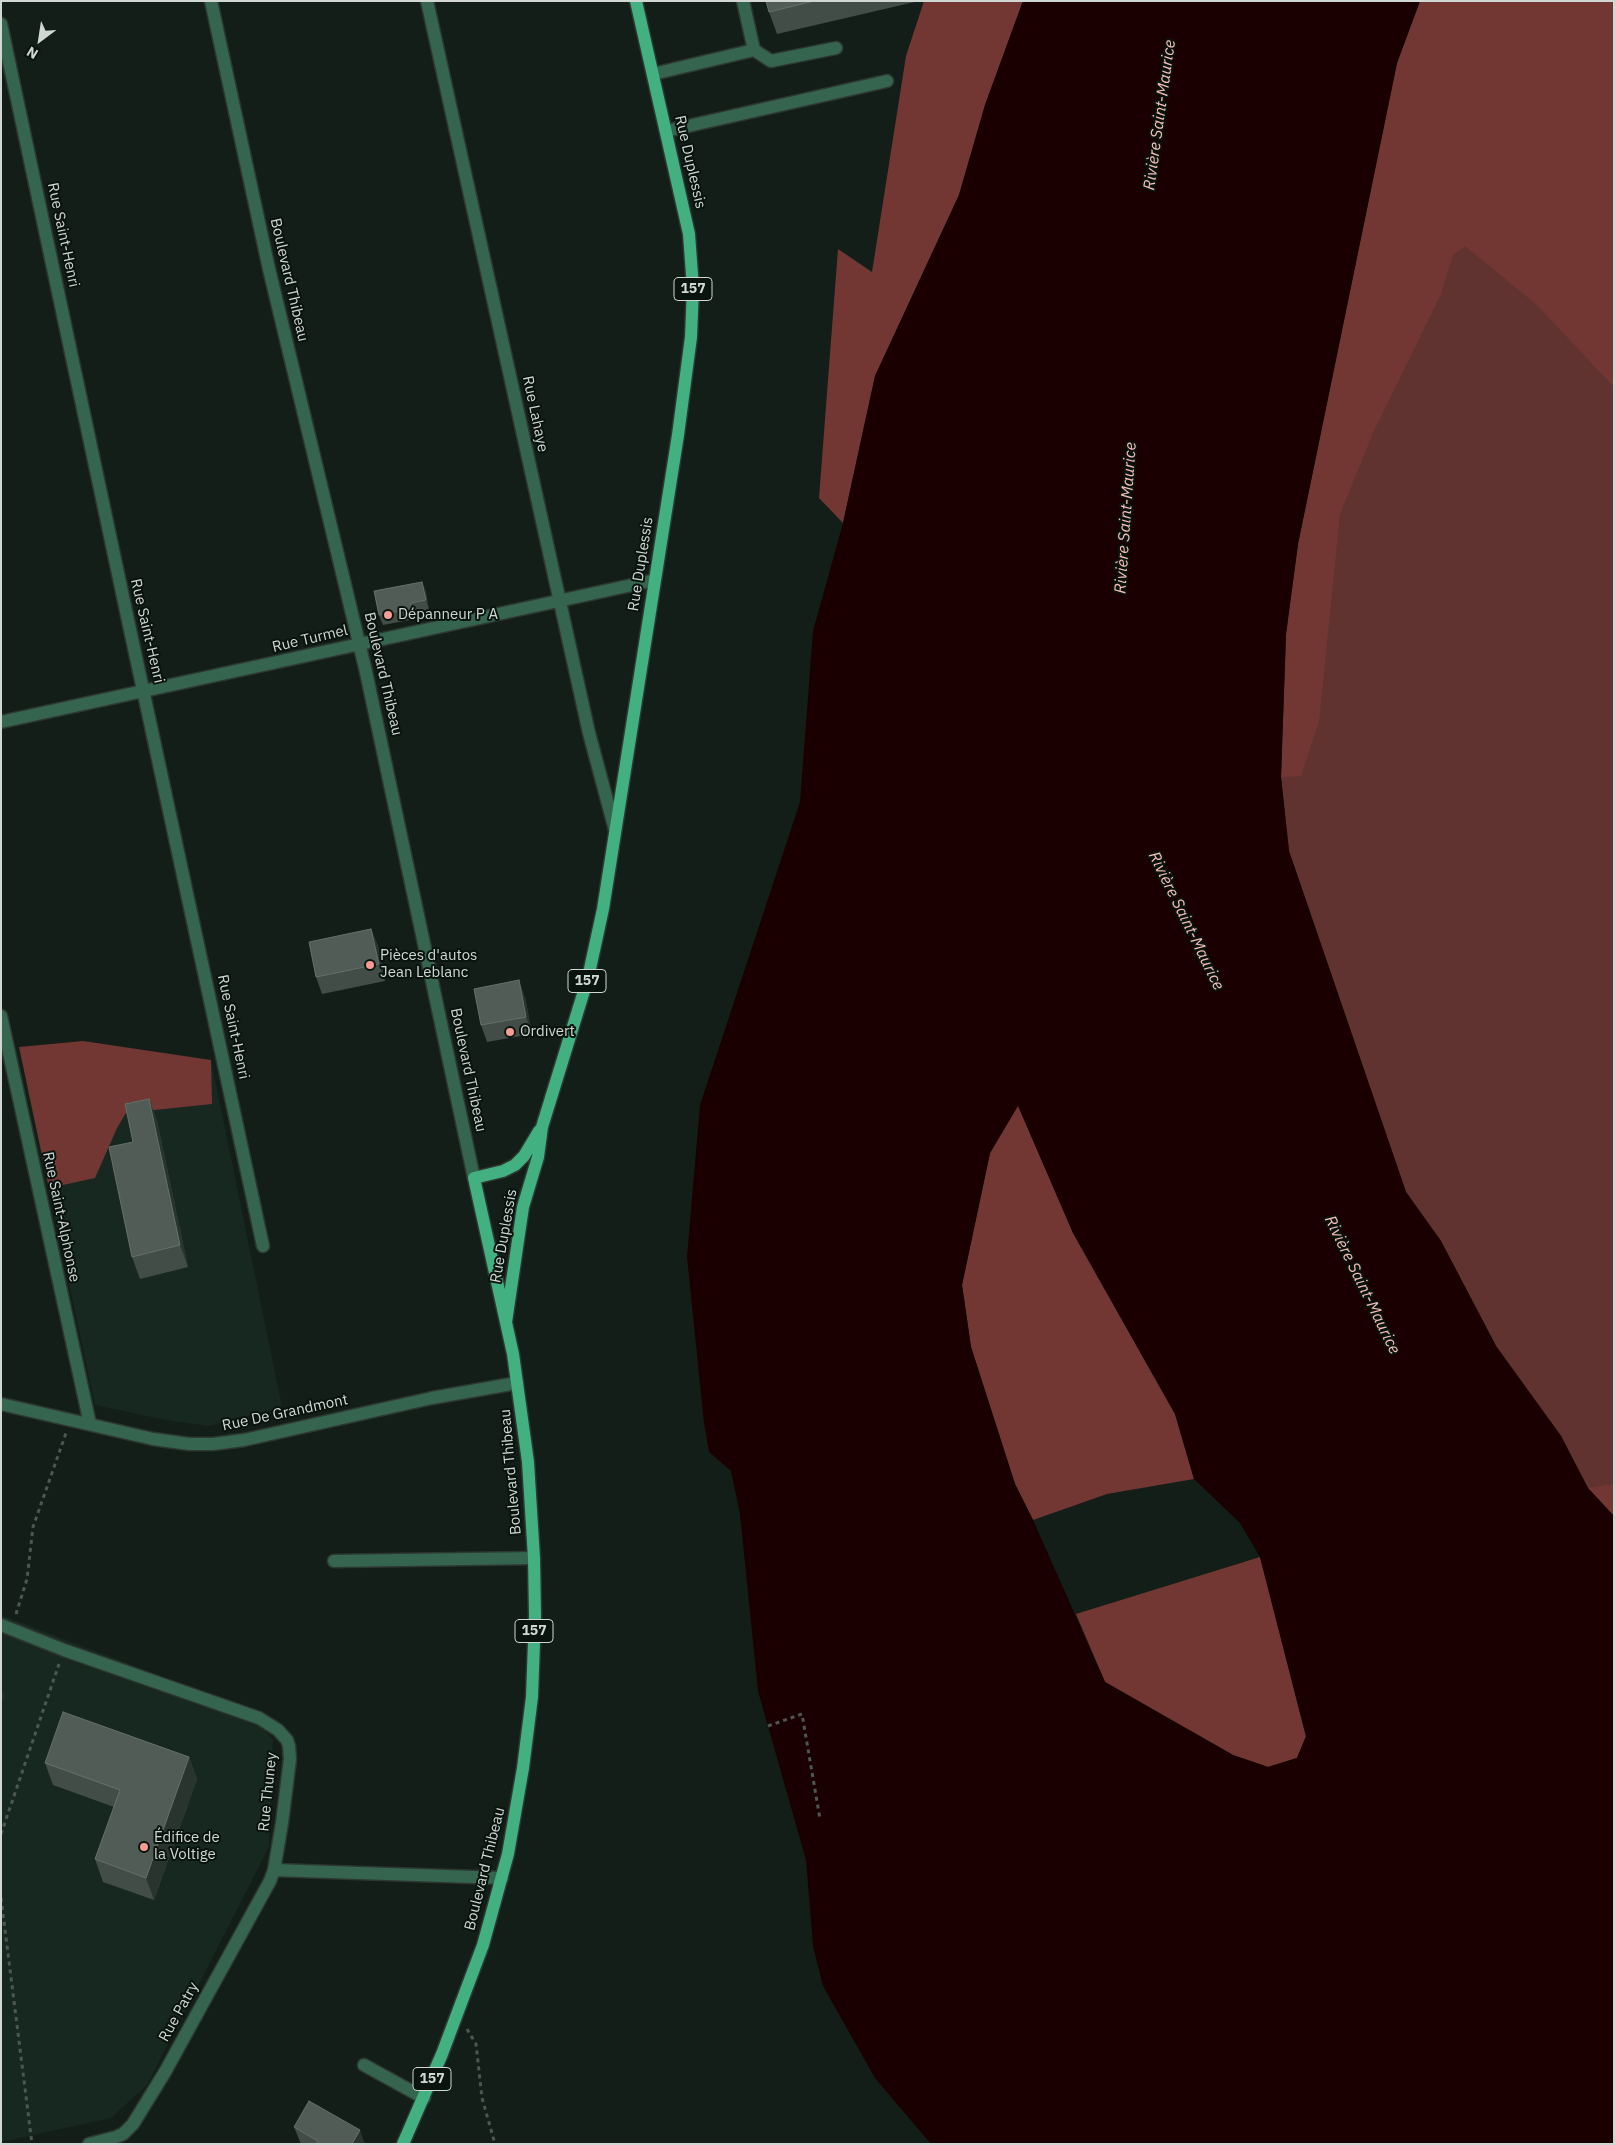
<!DOCTYPE html>
<meta charset="utf-8">
<style>
body{margin:0}
#map{position:relative;width:1615px;height:2145px;overflow:hidden;background:#131e18;font-family:"IBM Plex Sans",sans-serif}
canvas{display:block}
.frame{position:absolute;inset:0;border:2px solid #d1d8d4;pointer-events:none}
.north{position:absolute;left:15px;top:15px;width:50px;height:50px;-webkit-text-stroke:4px #0a140f;paint-order:stroke;rotate:211deg;font-size:14px;font-weight:700;line-height:20px;text-align:center;color:#d1d8d4}
.north::after{content:'';display:block;margin:auto;width:18px;height:22px;background:#d1d8d4;clip-path:polygon(50% 0,100% 100%,50% 72%,0 100%)}
</style>
<div id="map">
<canvas width="1615" height="2145"></canvas>
<div class="frame"></div>
<div class="north">N</div>
</div>
<script>
const g = document.querySelector('canvas').getContext('2d');
g.lineJoin = 'round';
function fillPath(path, color) { g.fillStyle = color; g.fill(path, 'evenodd'); }
const shape = rows => new Path2D(rows.map(r => 'M' + r).join(''));
function strokePath(path, color, width, dash) { g.strokeStyle = color; g.lineWidth = width; g.lineCap = dash ? 'butt' : 'round'; g.setLineDash(dash || []); g.stroke(path); }
function write(font, color, halo, rows, align = 'center') {
  g.font = font + ' "IBM Plex Sans",sans-serif'; g.lineWidth = 4; g.setLineDash([]); g.textBaseline = 'middle'; g.strokeStyle = halo; g.fillStyle = color; for (const [text, x, y, turn = 0] of rows) {
    g.save(); g.translate(x, y); g.rotate((+turn || 0) * Math.PI / 180); g.textAlign = isNaN(turn) ? turn : align; if (halo) g.strokeText(text, 0, 0); g.fillText(text, 0, 0); g.restore();
  }
}
const built = shape([
 [211,1060,282,1407,209,1426,166,1420,95,1405,27,1088],
 [1,1615,247,1709,273,1740,269,1847,147,2085,111,2118,1,2142]
]);
const green = shape([
 [1420,1,1614,1,1614,1516,1588,1488,1561,1436,1496,1346,1441,1241,1406,1192,1289,851,1281,777]
]);
const forest = shape([
 [924,1,1023,1,985,105,959,195,875,376,843,523,819,498,838,249,872,272,906,56],
 [1420,1,1614,1,1614,387,1537,305,1465,246,1453,255,1441,294,1373,433,1340,514,1319,721,1301,776,1281,777,1286,634,1298,544,1397,63],
 [83,1041,211,1060,212,1104,126,1113,117,1128,95,1178,49,1188,19,1047],
 [1018,1105,1073,1233,1175,1414,1194,1479,1107,1494,1033,1520,1015,1484,971,1347,962,1285,990,1153],
 [1614,1484,1614,1516,1588,1488],
 [1260,1557,1306,1737,1297,1758,1268,1767,1233,1755,1105,1682,1076,1614]
]);
const water = shape([
 [1023,1,1420,1,1397,63,1298,544,1286,634,1281,777,1289,851,1406,1192,1441,1241,1496,1346,1561,1436,1588,1488,1614,1516,1614,2144,931,2144,875,2078,823,1986,813,1946,806,1860,758,1691,740,1514,731,1471,709,1452,704,1423,687,1257,700,1105,800,802,813,631,843,523,875,376,959,195,985,105],
 [1018,1106,1073,1233,1175,1414,1194,1479,1240,1523,1260,1557,1306,1736,1297,1758,1268,1767,1233,1755,1105,1682,1033,1520,1015,1484,971,1347,962,1285,990,1153]
]);
const path = shape([
 [16,1614,27,1579,33,1527,66,1433],
 [768,1726,802,1714,820,1819],
 [1,1834,59,1664],
 [1,1898,32,2144],
 [467,2029,476,2044,482,2098,495,2144]
]);
const minor = shape([
 [211,1,269,269,366,672,474,1178],
 [427,1,589,733,615,830],
 [1,24,126,611,263,1246],
 [754,50,771,61,836,48],
 [653,74,754,50,743,1],
 [666,131,887,81],
 [1,722,655,580],
 [1,1016,90,1424],
 [1,1404,153,1439,189,1444,213,1444,244,1440,432,1398,517,1383],
 [334,1561,534,1558],
 [1,1625,64,1650,259,1718,278,1730,287,1740,289,1746,290,1759,282,1823,274,1870,270,1881,165,2072,133,2124,123,2134,116,2137,89,2144],
 [274,1870,502,1878],
 [364,2065,424,2098]
]);
const major = shape([
 [506,1322,523,1207,538,1157,542,1127,588,978,603,909,678,435,691,337,693,288,689,234,636,1],
 [403,2144,442,2054,483,1945,508,1854,523,1768,532,1697,535,1615,534,1558,528,1462,513,1354,474,1178,503,1171,515,1165,524,1156,539,1131]
]);
const wall = shape([
 [766,1,919,1,777,34,769,12],
 [422,582,426,592,429,610,414,613,415,619,383,625,379,615],
 [371,929,378,946,385,981,322,994,316,977],
 [525,997,532,1034,487,1042,481,1025],
 [149,1099,157,1121,188,1267,140,1279,132,1257,133,1142],
 [189,1757,197,1779,154,1900,103,1882,95,1859,114,1807,53,1785,45,1763],
 [294,2127,365,2144,301,2144]
]);
const shadedWall = shape([
 [422,582,426,592,429,610,426,600],
 [411,603,414,613,415,619,411,609],
 [371,929,378,946,385,981,379,964],
 [519,980,525,997,532,1034,526,1017],
 [149,1099,157,1121,188,1267,180,1245],
 [1,1688,4,1696,1,1705],
 [189,1757,197,1779,154,1900,146,1878],
 [360,2130,365,2144,352,2144]
]);
const building = shape([
 [766,1,814,1,769,12,766,1],
 [422,582,426,600,411,603,411,609,379,615,374,591,422,582],
 [371,929,379,964,316,977,309,942,371,929],
 [519,980,526,1017,481,1025,474,989,519,980],
 [149,1099,180,1245,132,1257,109,1147,133,1142,125,1104,149,1099],
 [63,1712,189,1757,146,1878,95,1859,120,1790,45,1763,63,1712],
 [309,2101,360,2130,352,2144,316,2144,318,2141,294,2127,309,2101]
]);
const markers = [
 [388,615,5,"#f59c94"],
 [370,965,5,"#f59c94"],
 [510,1032,5,"#f59c94"],
 [144,1847,5,"#f59c94"]
];
const shields = [
 [693,289,38],
 [587,981,38],
 [534,1631,38],
 [432,2079,38]
];
const shieldNames = [
 ["157",693,289],
 ["157",587,981],
 ["157",534,1631],
 ["157",432,2079]
];
const streetNames = [
 ["Rue Duplessis",690,162,77],
 ["Rue Saint-Henri",63,235,78],
 ["Boulevard Thibeau",289,280,77],
 ["Rue Lahaye",535,414,78],
 ["Rue Duplessis",641,564,-81],
 ["Rue Saint-Henri",147,631,77],
 ["Rue Turmel",310,639,-13],
 ["Boulevard Thibeau",383,674,77],
 ["Rue Saint-Henri",233,1027,78],
 ["Boulevard Thibeau",468,1070,78],
 ["Rue Saint-Alphonse",61,1217,78],
 ["Rue Duplessis",504,1236,-80],
 ["Rue De Grandmont",285,1413,-12],
 ["Boulevard Thibeau",511,1472,-95],
 ["Rue Thuney",268,1792,-84],
 ["Boulevard Thibeau",485,1869,-76],
 ["Rue Patry",179,2012,-61]
];
const poiNames = [
 ["Dépanneur P A",398,615],
 ["Pièces d'autos",380,956],
 ["Jean Leblanc",380,973],
 ["Ordivert",520,1032],
 ["Édifice de",154,1838],
 ["la Voltige",154,1855]
];
const waterNames = [
 ["Rivière Saint-Maurice",1160,115,-82],
 ["Rivière Saint-Maurice",1126,518,-86],
 ["Rivière Saint-Maurice",1186,921,64],
 ["Rivière Saint-Maurice",1362,1285,64]
];
fillPath(built, '#172820');
fillPath(green, '#603330');
fillPath(forest, '#723733');
fillPath(water, '#1a0000');
strokePath(minor, '#2e3832', 15);
strokePath(major, '#2e3832', 15);
strokePath(path, '#4d5751', 3, [4, 4]);
strokePath(minor, '#35654e', 12);
strokePath(major, '#42b081', 12);
fillPath(wall, '#424d47');
fillPath(shadedWall, '#29342e');
fillPath(building, '#515c56');
strokePath(building, '#65706a', 1);
for (const [x, y, r, color] of markers) { const dot = new Path2D(); dot.arc(x, y, r, 0, 2 * Math.PI); g.fillStyle = color; g.fill(dot); strokePath(dot, '#0a140f', 2); }
for (const [x, y, w] of shields) { const box = new Path2D(); box.roundRect(x - w / 2, y - 11.5, w, 23, 4); g.fillStyle = '#0a140f'; g.fill(box); strokePath(box, '#d1d8d4', 1); }
write('bold 14px', '#d1d8d4', null, shieldNames);
write('15px', '#d1d8d4', '#0a140f', streetNames);
write('15px', '#d1d8d4', '#0a140f', poiNames, 'left');
write('italic 16px', '#fabfb9', '#0a140f', waterNames);
</script>
